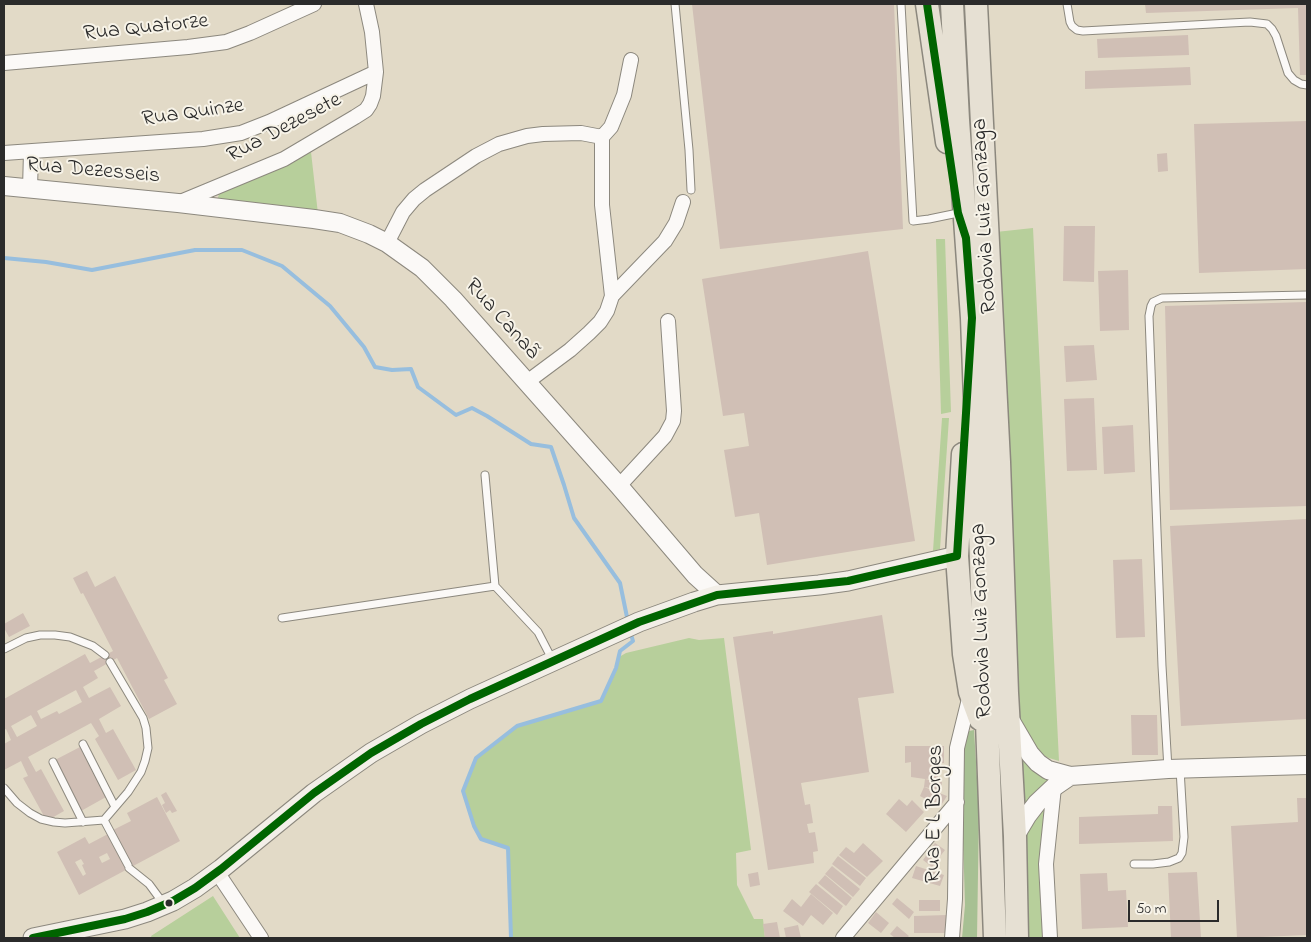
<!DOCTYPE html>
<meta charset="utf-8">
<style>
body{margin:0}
#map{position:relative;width:1311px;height:942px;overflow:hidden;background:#e2dac7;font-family:"Indie Flower",sans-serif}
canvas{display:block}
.frame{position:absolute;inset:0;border:5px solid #2b2b2b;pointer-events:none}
.scale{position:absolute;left:1128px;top:900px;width:91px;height:22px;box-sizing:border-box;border:2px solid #2b2b2b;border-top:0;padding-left:6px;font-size:15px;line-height:18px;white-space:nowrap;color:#2b2b2b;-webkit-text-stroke:4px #f7f3e8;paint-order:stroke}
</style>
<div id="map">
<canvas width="1311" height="942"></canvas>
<div class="frame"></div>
<div class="scale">50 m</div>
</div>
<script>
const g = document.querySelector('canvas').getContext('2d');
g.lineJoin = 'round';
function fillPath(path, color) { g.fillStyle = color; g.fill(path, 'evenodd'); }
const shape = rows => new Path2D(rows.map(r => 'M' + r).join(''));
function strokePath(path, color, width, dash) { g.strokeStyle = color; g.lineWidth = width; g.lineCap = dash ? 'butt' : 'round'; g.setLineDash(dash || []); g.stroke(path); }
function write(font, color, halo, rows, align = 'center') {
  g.font = font + ' "Indie Flower",sans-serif'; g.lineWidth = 4; g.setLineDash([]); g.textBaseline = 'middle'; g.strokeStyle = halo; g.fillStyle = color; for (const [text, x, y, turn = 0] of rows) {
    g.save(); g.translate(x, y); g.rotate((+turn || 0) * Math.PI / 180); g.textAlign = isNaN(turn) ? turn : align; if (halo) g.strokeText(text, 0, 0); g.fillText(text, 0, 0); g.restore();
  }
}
const green = shape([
 [311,152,318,214,217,201,219,194,224,191,263,175],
 [1033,228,1059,761,1049,758,1037,752,1027,736,1019,714,996,232],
 [936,239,945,239,951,412,941,414],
 [942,418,949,418,940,549,933,551],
 [689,638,699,640,724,638,751,850,736,853,737,885,754,919,763,919,765,938,511,938,508,848,481,839,474,826,463,791,476,758,517,726,601,701,616,669,619,657,626,653],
 [1017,738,1029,767,1059,780,1020,819],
 [1049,796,1048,938,1024,938,1026,826],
 [213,896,240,938,152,938,151,936]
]);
const forest = shape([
 [974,730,979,810,977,938,962,938,965,905,961,770,964,732]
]);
const stream = shape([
 [4,258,46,262,92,270,195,250,242,250,282,266,330,306,364,347,375,367,392,370,411,369,418,387,456,415,472,408,487,416,531,444,551,447,564,485,574,518,620,583,628,622],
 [511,938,508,848,481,839,474,826,463,791,476,758,517,726,601,701,616,668,620,651,633,641,630,631]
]);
const building = shape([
 [692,4,894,4,903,229,720,249],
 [1145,4,1307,4,1307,75,1300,75,1298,8,1146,13],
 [1188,35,1189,55,1098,58,1097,39],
 [1190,67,1191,85,1085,89,1085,71],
 [1307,121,1307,269,1199,273,1194,124],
 [1167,153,1168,171,1158,172,1157,154],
 [1064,226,1095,226,1094,282,1063,281],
 [868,251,915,541,767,565,759,513,735,517,724,450,749,446,744,413,723,416,702,279],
 [1128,270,1129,330,1100,331,1098,271],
 [1307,302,1307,506,1170,510,1165,306],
 [1094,345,1097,380,1066,382,1064,346],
 [1094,398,1097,470,1067,471,1064,399],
 [1133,425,1135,472,1104,474,1102,427],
 [1307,519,1307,719,1181,726,1170,526],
 [1142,559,1145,637,1116,638,1113,560],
 [87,571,95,587,115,576,168,678,164,680,177,704,149,719,117,658,94,671,98,678,83,687,89,698,110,687,121,706,99,719,106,733,113,729,136,770,118,780,95,739,99,736,91,723,28,757,36,772,41,769,64,811,50,819,45,818,23,778,28,776,21,761,4,770,4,744,11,740,6,729,4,730,4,699,85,654,90,663,113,651,83,593,81,594,73,578],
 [76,690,82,702,59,714,57,711,41,719,37,711],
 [31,715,37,726,17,737,11,726],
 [23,613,30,626,9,637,4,628,4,624],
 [882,615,894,693,858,698,869,772,801,783,805,805,810,804,813,823,807,824,809,833,815,832,818,851,813,852,814,863,768,870,733,637,773,631,773,634],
 [1131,715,1157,715,1158,755,1132,755],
 [905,746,944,746,944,763,938,763,938,778,925,779,911,777,911,762,905,763],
 [80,747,106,797,81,811,55,760],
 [925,779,942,782,941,790,924,787],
 [924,787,947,796,940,807,920,796],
 [166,792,177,811,172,813,170,810,166,813,162,805,165,803,161,795],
 [157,797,180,841,79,895,57,852,85,837,89,844,108,834,131,863,113,830,131,821,127,813],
 [107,853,110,859,102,863,99,857],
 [81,859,84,864,82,865,86,874,83,876,75,862],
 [1297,798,1307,798,1307,935,1237,938,1231,826,1298,822],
 [899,799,907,806,912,800,924,812,906,832,886,814],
 [1158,806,1172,806,1173,841,1079,844,1079,817,1158,814],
 [863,843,883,861,867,877,839,855,846,847,854,853],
 [935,843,945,850,932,867,923,860],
 [838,856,866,878,860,886,832,864],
 [832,866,860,889,853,897,825,874],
 [916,866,944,875,940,886,912,878],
 [758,872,760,885,750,887,748,874],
 [1197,872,1201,938,1171,938,1168,873],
 [1107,873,1108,891,1126,890,1128,927,1082,929,1080,874],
 [825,875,852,898,846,906,818,883],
 [816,884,843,906,837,915,809,892],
 [811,894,833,913,823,925,811,915,803,926,783,911,792,899,801,907],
 [897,898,914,912,909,919,892,904],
 [919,900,940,900,940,911,919,911],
 [876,912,889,923,881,933,868,923],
 [947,915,947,933,914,933,914,916],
 [777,922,780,938,765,938,763,924],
 [798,925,801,938,786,938,784,928],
 [897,926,909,936,907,938,895,938,890,934]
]);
const service = shape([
 [675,4,689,150,691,190],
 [901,4,913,221,929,219,958,213],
 [1067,4,1070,22,1072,26,1077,30,1083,31,1230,23,1250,22,1267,24,1272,29,1276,36,1288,73,1294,80,1301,84,1307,85],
 [485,475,495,586],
 [282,618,495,586,538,632,553,661],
 [4,649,26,638,40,635,55,635,70,637,93,646,105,655],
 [83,744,115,807],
 [53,762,83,822],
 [1168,769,1162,666,1149,316,1151,306,1153,302,1162,298,1307,295],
 [4,788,17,803,30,813,41,819,54,822,65,823,104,820,128,865],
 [104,820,128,792,141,772,145,761,148,748,146,728,143,718,110,662],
 [1134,864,1153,864,1169,862,1179,858,1182,853,1184,837,1180,769],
 [129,868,149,884,163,903]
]);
const minor = shape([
 [4,63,188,47,226,42,250,33,314,4],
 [602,137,611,127,624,95,631,60],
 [4,153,203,139,241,133,269,122,376,72],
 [30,189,31,152],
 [178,203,284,159,355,117,366,110,370,104,373,96,376,72,372,32,366,4],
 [387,243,403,212,414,199,425,190,476,156,499,144,527,136,543,134,581,133,602,137],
 [612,296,665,241,676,223,683,202],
 [527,382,570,350,589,333,600,322,607,311,612,296,602,205,602,137],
 [619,486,665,436,673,421,674,411,668,321],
 [217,872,261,938],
 [843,938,957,802],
 [952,938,955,899,957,748,970,695],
 [1050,938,1046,864,1054,787]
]);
const tertiary = shape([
 [4,186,178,203,314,219,340,223,369,234,387,243,422,268,453,299,619,486,695,575,717,595],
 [1009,718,1030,754,1038,763,1048,770,1070,776,1168,769,1307,765],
 [1015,836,1027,816,1037,803,1054,787,1070,776]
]);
const secondary = shape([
 [33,938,125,919,147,912,173,901,195,888,221,869,314,793,371,753,421,724,470,699,639,622,694,602,717,595,819,585,848,581,957,556]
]);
const trunk = shape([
 [927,4,947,142],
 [952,4,958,120,972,318,995,938],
 [976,4,999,462,1007,693,1015,836,1017,938],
 [963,454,957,556,964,654,970,692,980,719]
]);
const bus1 = shape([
 [33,938,125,919,147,912,173,901,195,888,221,869,314,793,371,753,421,724,470,699,639,622,717,595,848,581,957,556,972,318,966,238,958,213,927,4]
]);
const markers = [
 [169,903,4.5,"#2b2b2b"]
];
const streetNames = [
 ["Rua Quatorze",146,29,-6],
 ["Rua Quinze",193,114,-8],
 ["Rua Dezesete",285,129,-28],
 ["Rua Dezesseis",93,172,5],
 ["Rodovia Luiz Gonzaga",986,216,-93],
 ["Rua Canaã",501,320,48],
 ["Rodovia Luiz Gonzaga",983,621,-92],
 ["Rua E L Borges",936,814,-89]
];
fillPath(green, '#b7cf9b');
fillPath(forest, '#a7c093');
strokePath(stream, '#97bede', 4);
fillPath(building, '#d0bfb5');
strokePath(service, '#8c887e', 9);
strokePath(minor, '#8c887e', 16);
strokePath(tertiary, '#8c887e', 20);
strokePath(secondary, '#8c887e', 21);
strokePath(trunk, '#8c887e', 25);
strokePath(service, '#fbf9f7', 7);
strokePath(minor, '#fbf9f7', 14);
strokePath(tertiary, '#fbf9f7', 18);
strokePath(secondary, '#f3efe8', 19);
strokePath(trunk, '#e6e0d3', 22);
strokePath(bus1, '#006400', 8);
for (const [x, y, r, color] of markers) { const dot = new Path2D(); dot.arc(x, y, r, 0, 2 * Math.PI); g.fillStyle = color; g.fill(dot); strokePath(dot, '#f7f3e8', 2); }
write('22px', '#2b2b2b', '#f7f3e8', streetNames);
</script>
